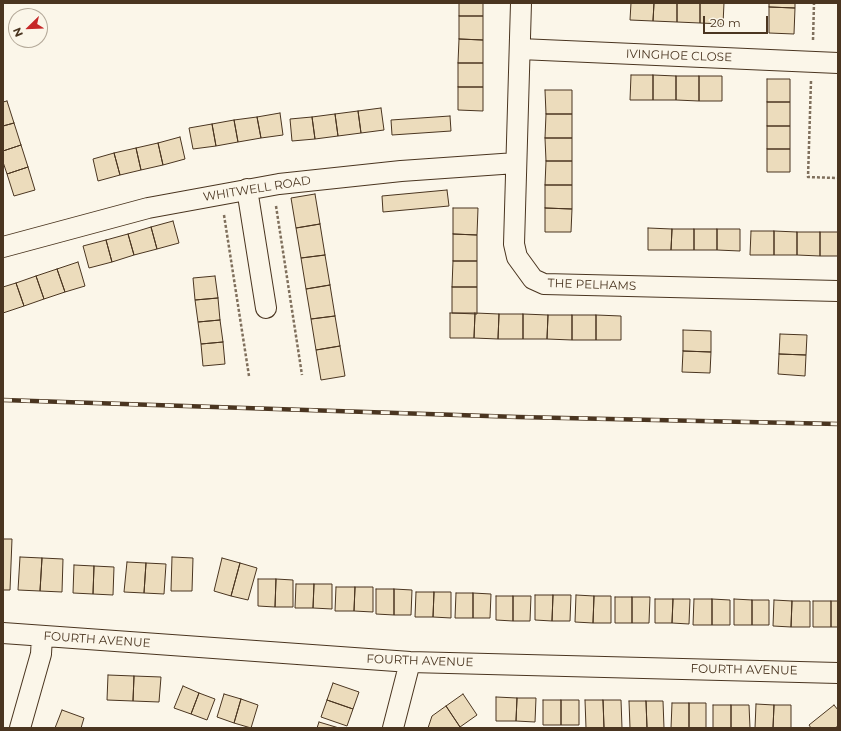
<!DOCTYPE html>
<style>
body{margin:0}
#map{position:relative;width:841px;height:731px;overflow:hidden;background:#fbf6e9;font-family:Montserrat,sans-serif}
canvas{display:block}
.frame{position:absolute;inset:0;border:4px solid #4a3520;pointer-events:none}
.north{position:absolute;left:8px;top:8px;width:40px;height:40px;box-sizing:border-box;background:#fbf6e9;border:1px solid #b4a999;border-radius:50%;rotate:247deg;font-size:11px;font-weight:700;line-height:16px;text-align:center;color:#4a3520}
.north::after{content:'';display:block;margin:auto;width:14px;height:18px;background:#c62828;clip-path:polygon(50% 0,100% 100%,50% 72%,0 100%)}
.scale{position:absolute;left:703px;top:16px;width:65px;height:18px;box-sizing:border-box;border:2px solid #4a3520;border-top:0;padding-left:5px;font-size:12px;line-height:14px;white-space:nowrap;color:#4a3520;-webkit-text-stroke:3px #fbf6e9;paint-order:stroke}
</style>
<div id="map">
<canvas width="841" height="731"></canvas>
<div class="frame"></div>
<div class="north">N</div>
<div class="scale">20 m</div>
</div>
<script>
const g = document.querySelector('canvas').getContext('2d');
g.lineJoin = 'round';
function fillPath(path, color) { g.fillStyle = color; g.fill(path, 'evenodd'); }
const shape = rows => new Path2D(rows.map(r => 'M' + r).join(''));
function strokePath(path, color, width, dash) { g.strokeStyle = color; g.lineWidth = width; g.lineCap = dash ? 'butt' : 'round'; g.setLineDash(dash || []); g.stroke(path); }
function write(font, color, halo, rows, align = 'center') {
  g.font = font + ' Montserrat,sans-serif'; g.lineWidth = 3; g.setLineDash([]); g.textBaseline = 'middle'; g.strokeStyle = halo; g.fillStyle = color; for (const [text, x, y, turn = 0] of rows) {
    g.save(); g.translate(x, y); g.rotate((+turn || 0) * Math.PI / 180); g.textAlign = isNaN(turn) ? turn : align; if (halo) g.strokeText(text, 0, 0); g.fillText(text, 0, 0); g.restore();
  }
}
const building = shape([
 [459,3,483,3,483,16,459,16,459,3],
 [631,3,654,3,653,21,630,20,631,3],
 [654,3,677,3,677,22,653,21,654,3],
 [677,3,700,3,700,23,677,22,677,3],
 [700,3,724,3,723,24,700,23,700,3],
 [769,3,795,3,795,8,769,7,769,3],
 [769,7,795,8,794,34,769,33,769,7],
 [459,16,483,16,483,40,459,39,459,16],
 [459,39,483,40,483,63,458,63,459,39],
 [458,63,483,63,483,87,458,87,458,63],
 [631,75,653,75,653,100,630,100,631,75],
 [653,75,676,76,676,100,653,100,653,75],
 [676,76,699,76,699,101,676,100,676,76],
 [699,76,722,76,722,101,699,101,699,76],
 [767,79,790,79,790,102,767,102,767,79],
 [458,87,483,87,483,111,458,110,458,87],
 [545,90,572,90,572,114,546,114,545,90],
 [7,101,14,123,3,126,3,102,7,101],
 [767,102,790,102,790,126,767,126,767,102],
 [381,108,384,130,361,133,358,111,381,108],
 [358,111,361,133,338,136,335,114,358,111],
 [280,113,283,135,261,138,257,117,280,113],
 [335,114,338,136,315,139,312,117,335,114],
 [546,114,572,114,572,138,545,138,546,114],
 [450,116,451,131,392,135,391,120,450,116],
 [257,117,261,138,238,142,234,120,257,117],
 [312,117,315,139,292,141,290,119,312,117],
 [234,120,238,142,216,146,212,124,234,120],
 [14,123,21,145,3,151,3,126,14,123],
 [212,124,216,146,193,149,189,128,212,124],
 [767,126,790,126,790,149,767,149,767,126],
 [180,137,185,159,163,165,158,143,180,137],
 [545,138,572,138,572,161,546,161,545,138],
 [158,143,163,165,141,170,136,148,158,143],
 [21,145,28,167,7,174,3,162,3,151,21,145],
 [136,148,141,170,120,175,114,153,136,148],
 [767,149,790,149,790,172,767,172,767,149],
 [114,153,120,175,98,181,93,159,114,153],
 [546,161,572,161,572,185,545,185,546,161],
 [28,167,35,190,14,196,7,174,28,167],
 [545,185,572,185,572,209,545,208,545,185],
 [447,190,449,206,383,212,382,196,447,190],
 [315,194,320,224,296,228,291,198,315,194],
 [453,208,478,208,477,235,453,234,453,208],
 [545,208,572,209,571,232,545,232,545,208],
 [173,221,179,243,157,249,151,227,173,221],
 [320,224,325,255,301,258,296,228,320,224],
 [151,227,157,249,134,255,128,234,151,227],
 [648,228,672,229,671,250,648,250,648,228],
 [672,229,694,229,694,250,671,250,672,229],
 [694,229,717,229,717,250,694,250,694,229],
 [717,229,740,229,740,251,717,250,717,229],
 [751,231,774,231,774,255,750,255,751,231],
 [774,231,797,232,797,255,774,255,774,231],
 [797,232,820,232,820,256,797,255,797,232],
 [820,232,838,232,838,256,820,256,820,232],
 [128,234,134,255,112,262,106,240,128,234],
 [453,234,477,235,477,261,453,261,453,234],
 [106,240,112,262,89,268,83,246,106,240],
 [325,255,330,285,306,289,301,258,325,255],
 [453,261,477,261,477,287,452,287,453,261],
 [78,262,85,286,65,292,57,269,78,262],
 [57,269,65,292,44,299,36,276,57,269],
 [36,276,44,299,24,306,16,283,36,276],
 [215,276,218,298,195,300,193,278,215,276],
 [16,283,24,306,3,313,3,287,16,283],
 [330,285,335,316,311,319,306,289,330,285],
 [452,287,477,287,477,314,452,313,452,287],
 [218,298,220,320,198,322,195,300,218,298],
 [450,313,475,313,474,338,450,338,450,313],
 [475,313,499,314,498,339,474,338,475,313],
 [499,314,523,314,523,339,498,339,499,314],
 [523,314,548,315,547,339,523,339,523,314],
 [548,315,572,315,572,340,547,339,548,315],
 [572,315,596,315,596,340,572,340,572,315],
 [596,315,621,316,621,340,596,340,596,315],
 [335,316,340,346,316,350,311,319,335,316],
 [220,320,223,342,201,344,198,322,220,320],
 [683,330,711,331,711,352,683,351,683,330],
 [780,334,807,335,806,355,779,354,780,334],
 [223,342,225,364,203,366,201,344,223,342],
 [340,346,345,376,321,380,316,350,340,346],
 [683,351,711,352,710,373,682,372,683,351],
 [779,354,806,355,805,376,778,374,779,354],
 [3,539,12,539,10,590,3,590,3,539],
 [20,557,42,558,40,591,18,590,20,557],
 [172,557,193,558,192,591,171,591,172,557],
 [42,558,63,559,62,592,40,591,42,558],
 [222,558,240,563,231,596,214,591,222,558],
 [127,562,146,563,144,593,124,592,127,562],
 [146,563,166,564,164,594,144,593,146,563],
 [240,563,257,568,248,600,231,596,240,563],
 [74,565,94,566,93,594,73,593,74,565],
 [94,566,114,567,113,595,93,594,94,566],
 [258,579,276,579,275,607,258,606,258,579],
 [276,579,293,580,293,607,275,607,276,579],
 [296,584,314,584,313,608,295,608,296,584],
 [314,584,332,584,332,609,313,608,314,584],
 [336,587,355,587,354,611,335,611,336,587],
 [355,587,373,587,373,612,354,611,355,587],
 [376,589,394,589,394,615,376,614,376,589],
 [394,589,412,590,411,615,394,615,394,589],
 [416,592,434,592,433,617,415,617,416,592],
 [434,592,451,592,451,618,433,617,434,592],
 [456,593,473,593,473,618,455,618,456,593],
 [473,593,491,594,490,618,473,618,473,593],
 [535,595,553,595,552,621,535,620,535,595],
 [553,595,571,595,570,621,552,621,553,595],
 [576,595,594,596,593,623,575,622,576,595],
 [496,596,513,596,513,621,496,620,496,596],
 [513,596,531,596,530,621,513,621,513,596],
 [594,596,611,596,611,623,593,623,594,596],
 [615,597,632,597,632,623,615,623,615,597],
 [632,597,650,597,649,623,632,623,632,597],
 [655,599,673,599,672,623,655,623,655,599],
 [673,599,690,599,689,624,672,623,673,599],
 [694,599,712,599,712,625,693,625,694,599],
 [712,599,730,600,730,625,712,625,712,599],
 [734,599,752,600,752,625,734,625,734,599],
 [752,600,769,600,769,625,752,625,752,600],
 [774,600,792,601,791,627,773,626,774,600],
 [792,601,810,601,810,627,791,627,792,601],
 [813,601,831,601,831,627,813,627,813,601],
 [831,601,838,601,838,627,831,627,831,601],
 [108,675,134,676,133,701,107,700,108,675],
 [134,676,161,677,159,702,133,701,134,676],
 [333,683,359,692,353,709,327,700,333,683],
 [183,686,199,693,191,714,174,708,183,686],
 [199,693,215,699,207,720,191,714,199,693],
 [224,694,241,699,234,723,217,717,224,694],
 [463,694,477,715,460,727,446,706,463,694],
 [496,697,517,698,516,721,496,721,496,697],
 [517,698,536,698,535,722,516,721,517,698],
 [241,699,258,705,251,728,234,723,241,699],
 [327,700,353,709,347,726,321,717,327,700],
 [543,700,561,700,561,725,543,725,543,700],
 [561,700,579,700,579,725,561,725,561,700],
 [585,700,603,700,604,728,586,728,585,700],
 [603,700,621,700,622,728,604,728,603,700],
 [629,701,646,701,647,728,630,728,629,701],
 [646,701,663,701,664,728,647,728,646,701],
 [672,703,689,703,689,728,671,728,672,703],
 [689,703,706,703,706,728,689,728,689,703],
 [756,704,774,705,773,728,755,728,756,704],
 [713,705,731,705,731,728,713,728,713,705],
 [731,705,749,705,750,728,731,728,731,705],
 [774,705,791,705,791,728,773,728,774,705],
 [834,705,838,710,838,726,835,728,811,728,809,725,834,705],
 [446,706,460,727,459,728,428,728,432,716,446,706],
 [62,710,84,718,81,728,55,728,62,710],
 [319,722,339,728,317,728,319,722]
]);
const path = shape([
 [813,40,814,3],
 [811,81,808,177,838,178],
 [276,206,302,375],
 [224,215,249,376]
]);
const street = shape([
 [521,3,514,244,517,257,533,279,544,284,838,291],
 [520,49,838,63],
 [247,189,266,308],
 [3,247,148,208,279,184,401,171,516,163],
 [3,633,410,662,838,673],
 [20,728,41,654,42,636],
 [393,728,410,662]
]);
const rail = shape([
 [3,400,518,417,838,424]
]);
const streetNames = [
 ["IVINGHOE CLOSE",679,56,2],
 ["WHITWELL ROAD",257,189,-9],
 ["THE PELHAMS",592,285,2],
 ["FOURTH AVENUE",97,640,4],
 ["FOURTH AVENUE",420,661,2],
 ["FOURTH AVENUE",744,670,1]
];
fillPath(building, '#ecdcbc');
strokePath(building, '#4a3520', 1);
strokePath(street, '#4a3520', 22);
strokePath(path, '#7f6f5c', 2.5, [3, 2]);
strokePath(street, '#fbf6e9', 20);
strokePath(rail, '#4a3520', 4.5);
strokePath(rail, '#fbf6e9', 3, [9]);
write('12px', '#4a3520', '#fbf6e9', streetNames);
</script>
